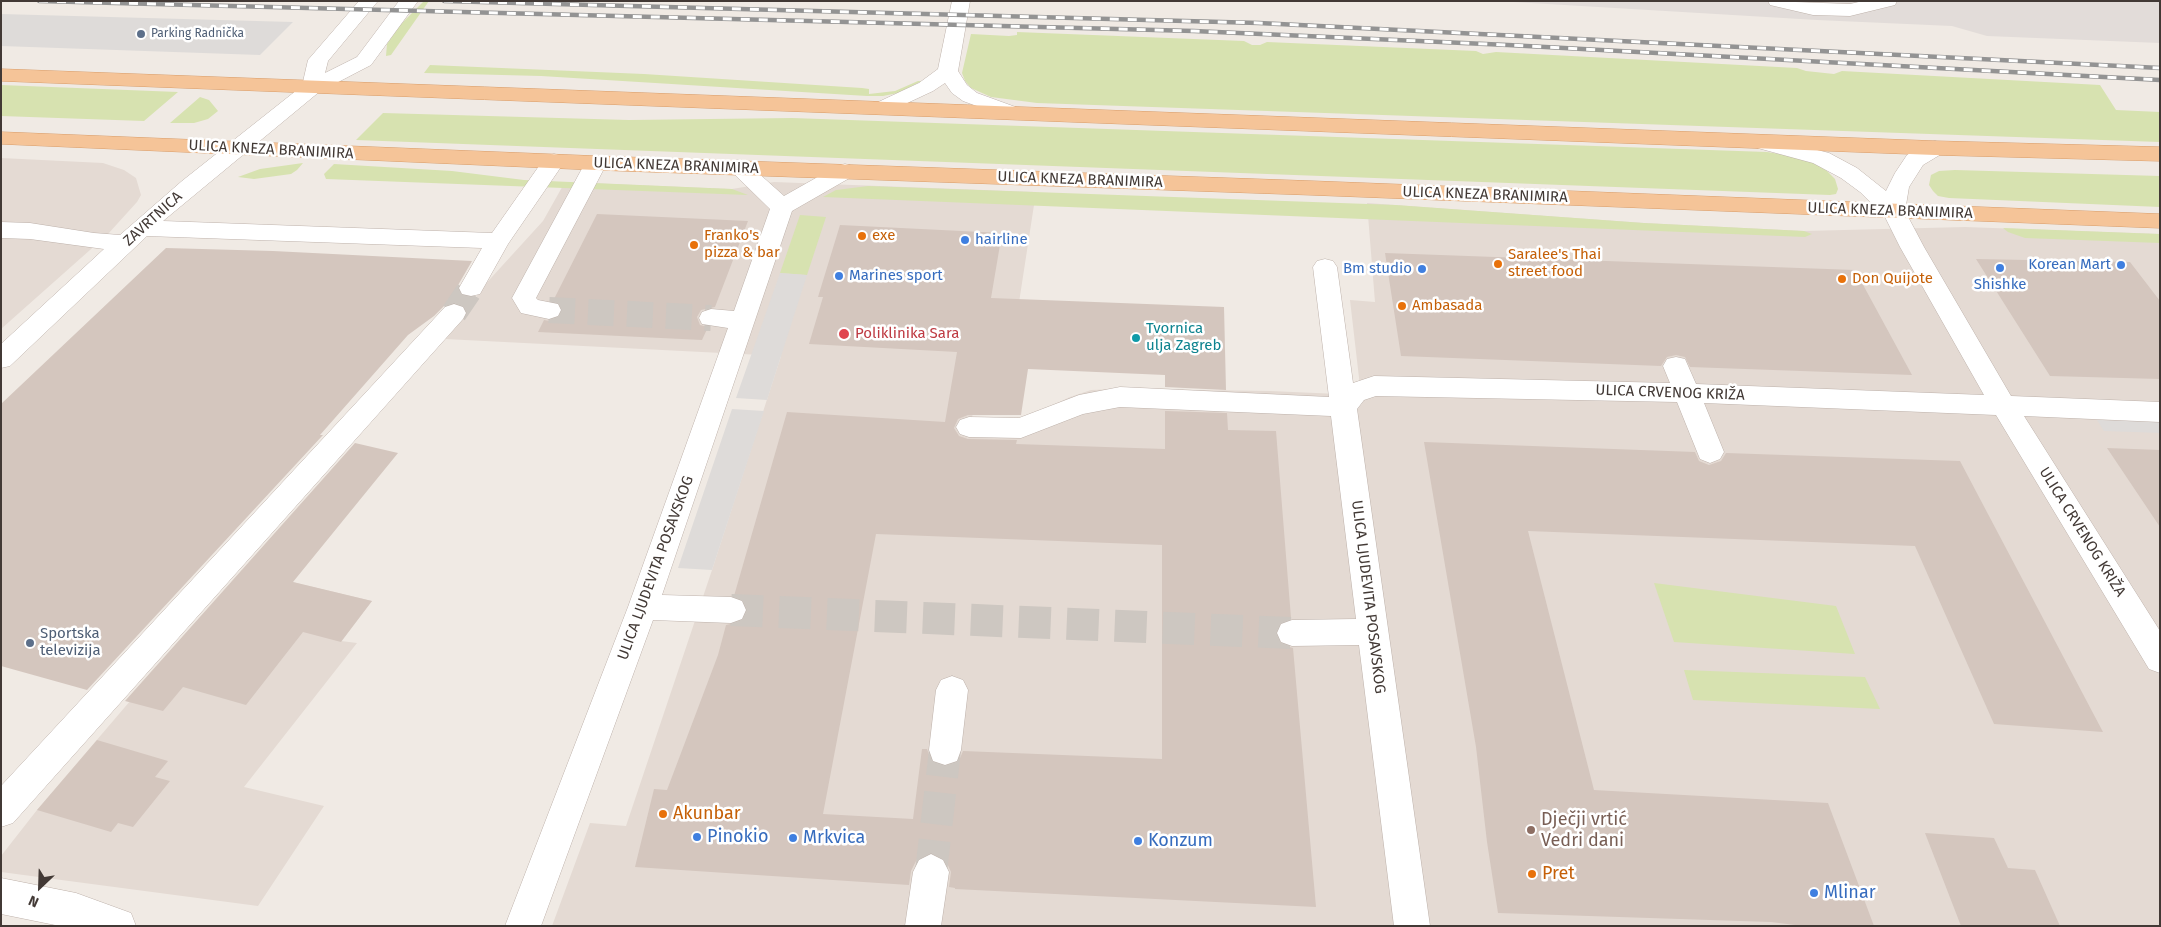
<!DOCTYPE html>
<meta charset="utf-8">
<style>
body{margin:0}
#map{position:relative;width:2161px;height:927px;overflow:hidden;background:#f0eae4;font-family:"Fira Sans",sans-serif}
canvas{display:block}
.frame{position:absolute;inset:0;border:2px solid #423935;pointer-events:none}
.north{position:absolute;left:15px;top:862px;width:50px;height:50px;-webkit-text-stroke:4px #fff;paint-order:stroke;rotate:204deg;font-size:14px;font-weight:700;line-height:20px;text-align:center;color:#423935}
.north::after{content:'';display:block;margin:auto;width:18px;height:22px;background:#423935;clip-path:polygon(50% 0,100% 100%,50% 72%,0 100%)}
</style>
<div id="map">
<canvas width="2161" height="927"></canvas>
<div class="frame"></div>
<div class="north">N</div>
</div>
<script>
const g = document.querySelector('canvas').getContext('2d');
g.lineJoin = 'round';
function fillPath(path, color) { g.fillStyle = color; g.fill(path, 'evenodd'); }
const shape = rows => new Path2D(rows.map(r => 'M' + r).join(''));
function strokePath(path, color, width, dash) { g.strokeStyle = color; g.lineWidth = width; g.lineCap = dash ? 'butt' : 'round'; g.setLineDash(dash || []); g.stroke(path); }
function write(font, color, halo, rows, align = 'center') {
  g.font = font + ' "Fira Sans",sans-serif'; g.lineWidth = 5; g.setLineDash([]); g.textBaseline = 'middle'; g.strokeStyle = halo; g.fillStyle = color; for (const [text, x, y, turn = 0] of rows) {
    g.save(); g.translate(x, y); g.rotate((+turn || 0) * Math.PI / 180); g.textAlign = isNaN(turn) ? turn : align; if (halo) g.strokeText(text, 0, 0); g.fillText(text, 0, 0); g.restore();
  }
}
const residential = shape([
 [1,158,103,163,124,170,136,178,141,195,137,202,108,234,1,329],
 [565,182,732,189,774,182,1036,192,1010,361,975,399,972,418,1020,420,1070,397,1091,390,1119,389,1270,391,1361,395,1350,300,1375,302,1367,203,1644,223,1804,231,1965,227,2160,234,2160,926,552,926,590,823,626,826,712,570,781,356,445,339,466,315,481,289,543,221],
 [242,570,372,601,341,641,357,643,244,787,324,806,258,906,1,872,1,856,37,810]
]);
const industrial = shape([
 [1497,1,2160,1,2160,43,1987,36,1952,26,1817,20]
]);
const green = shape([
 [424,1,429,1,391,55,386,56,387,44,399,26],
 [1017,32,1244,41,1252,45,1260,45,1267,42,1476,51,1483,54,1496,52,1797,68,1806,71,1834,74,1842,71,2100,85,2116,110,2160,112,2160,142,1037,103,991,97,971,88,965,81,962,73,971,34,1009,36,1017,35],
 [430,65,644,74,862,88,869,89,869,94,895,91,918,81,922,81,898,93,883,96,867,96,541,76,424,73],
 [1,85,178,92,144,121,1,116],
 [200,97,209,100,218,111,208,119,194,123,170,123],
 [383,113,629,120,792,118,1767,152,1792,156,1815,163,1827,171,1835,179,1838,189,1836,194,1830,195,356,140],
 [303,163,297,170,291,174,254,179,238,177,260,169],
 [334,164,452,171,524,180,732,189,748,195,326,179,324,174],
 [1955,170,2160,176,2160,207,1949,198,1938,196,1933,191,1929,185,1931,175,1939,171],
 [868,186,1396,205,1644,223,1804,231,1812,234,1805,237,823,197,836,190],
 [800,215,826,217,807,275,780,273],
 [2003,228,2160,234,2160,243,2025,238,2008,232],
 [1654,583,1836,606,1855,654,1674,642],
 [1684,670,1865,677,1880,709,1693,700]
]);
const parking = shape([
 [1,14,293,22,260,55,1,46],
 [780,273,807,275,767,400,736,398],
 [732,409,764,411,712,570,678,568],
 [2097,420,2160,422,2160,433,2104,431]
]);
const building = shape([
 [597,214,748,221,715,307,701,310,697,317,700,325,708,327,702,340,538,332,544,320,550,321,560,317,563,309,560,303,553,301],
 [840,225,1002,233,991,298,1224,307,1226,390,1165,387,1165,375,1028,369,1021,415,968,415,958,419,954,428,959,436,968,439,1017,440,1016,444,1165,449,1165,411,1227,413,1228,430,1276,431,1291,618,1279,623,1275,634,1280,644,1293,648,1316,907,955,889,955,888,949,887,951,872,945,859,932,852,917,859,911,871,909,885,635,867,654,789,667,790,718,655,726,625,743,621,748,611,744,600,734,596,787,412,945,422,957,352,809,344,823,297,818,297],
 [876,534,1162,545,1162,759,963,751,958,763,944,767,932,763,927,749,922,749,913,819,823,814],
 [166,248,273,251,472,261,457,287,462,296,444,306,434,316,408,335,320,435,323,435,87,690,1,666,1,404],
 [1385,253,1855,270,1912,375,1690,367,1685,357,1676,355,1667,357,1661,366,1401,356],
 [1976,259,2130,262,2160,301,2160,379,2050,376],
 [1424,442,1695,452,1699,461,1709,465,1721,461,1726,453,1960,461,2103,732,1994,724,1915,546,1528,531,1594,790,1828,803,1874,926,1803,926,1771,922,1498,913,1487,842,1476,747],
 [355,443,398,453,293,582,372,601,341,642,303,632,246,705,183,687,163,711,125,701],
 [2107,448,2160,450,2160,527],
 [97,740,168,761,155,777,170,781,133,827,118,823,111,832,37,810],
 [1925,833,1994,838,2008,868,2035,870,2060,926,1961,926]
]);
const minorTunnelFar1 = shape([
 [549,310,711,318],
 [454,313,471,288]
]);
const minorTunnel = shape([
 [731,610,1292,633],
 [931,872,945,750]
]);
const minor = shape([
 [359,1,378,1,328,61,325,73,357,57,399,1,418,1,371,65,319,92,163,221,492,233,546,156,554,154,562,156,565,161,508,244,480,294,471,296,462,294,459,288,482,248,147,236,10,366,1,368,1,344,104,249,30,239,1,238,1,222,30,223,94,233,120,235,182,181,302,86,308,60,359,1],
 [952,1,970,1,958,71,967,85,977,93,1021,109,1024,113,1021,117,1014,119,1007,117,963,101,952,93,945,83,933,91,888,112,881,114,874,112,871,108,874,104,919,83,938,69,952,1],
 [1768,1,1850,4,1863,1,1897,1,1895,5,1850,16,1813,15,1770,5,1768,1],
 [1762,136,1829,153,1857,168,1886,191,1895,173,1907,155,1927,143,1935,141,1943,143,1946,148,1943,153,1923,165,1909,187,1905,211,1924,247,2011,396,2160,402,2160,422,2024,416,2160,631,2160,673,2149,669,1996,415,1704,403,1724,452,1720,459,1710,463,1700,459,1677,402,1376,396,1364,400,1357,409,1430,926,1394,926,1359,645,1292,646,1281,642,1277,633,1281,624,1292,620,1356,619,1331,416,1120,407,1083,414,1021,438,969,437,960,434,956,427,960,420,969,417,1019,418,1079,395,1120,387,1329,397,1313,267,1317,261,1325,259,1333,261,1337,267,1353,383,1374,376,1670,383,1663,366,1667,359,1676,357,1685,359,1696,384,1984,395,1900,247,1884,215,1860,192,1841,178,1813,163,1754,147,1751,142,1754,137,1762,136],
 [596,156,604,158,607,163,536,298,538,300,558,304,561,310,558,316,549,319,521,313,512,298,585,163,588,158,596,156],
 [738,160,746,162,784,196,837,166,845,164,853,166,856,171,853,176,792,211,662,595,731,597,742,601,746,610,742,619,731,623,653,620,541,926,505,926,628,607,728,328,702,324,699,318,702,312,711,309,734,311,770,209,727,167,730,162,738,160],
 [454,304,463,307,466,313,463,319,13,823,1,827,1,786,445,307,454,304],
 [952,676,963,680,968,690,961,750,957,761,945,765,933,761,929,750,936,690,941,680,952,676],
 [931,854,943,860,949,872,941,926,905,926,913,872,919,860,931,854],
 [1,878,76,893,131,913,136,926,60,926,1,914,1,878]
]);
const major = shape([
 [1,69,1935,141,2160,147,2160,161,1935,155,1,81,1,69],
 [1,132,596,156,1312,181,2160,214,2160,228,1312,195,596,170,1,144,1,132]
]);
const rail = shape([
 [39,1,1194,31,1508,45,2160,80],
 [444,1,1259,23,2160,68]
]);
const markers = [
 [141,34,5,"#5c6f8a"],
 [862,236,5,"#e8710a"],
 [965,240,5,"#3f7fe0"],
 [694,245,5,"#e8710a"],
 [1498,264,5,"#e8710a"],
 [2121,265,5,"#3f7fe0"],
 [2000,268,5,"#3f7fe0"],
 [1422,269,5,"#3f7fe0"],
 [839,276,5,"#3f7fe0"],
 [1842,279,5,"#e8710a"],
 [1402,306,5,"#e8710a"],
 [844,334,6,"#e0444e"],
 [1136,338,5,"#0f9aa8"],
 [30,643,5,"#5c6f8a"],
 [663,814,5,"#e8710a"],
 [1531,830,5,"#8d6e63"],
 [697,837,5,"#3f7fe0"],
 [793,838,5,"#3f7fe0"],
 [1138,841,5,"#3f7fe0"],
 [1532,874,5,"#e8710a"],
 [1814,893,5,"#3f7fe0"]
];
const farServicenames = [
 ["Parking Radnička",151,34]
];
const streetNames = [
 ["ULICA KNEZA BRANIMIRA",271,150,3],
 ["ULICA KNEZA BRANIMIRA",676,166,2],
 ["ULICA KNEZA BRANIMIRA",1080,180,2],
 ["ULICA KNEZA BRANIMIRA",1485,195,2],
 ["ULICA KNEZA BRANIMIRA",1890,211,2],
 ["ZAVRTNICA",153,219,-42],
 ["ULICA CRVENOG KRIŽA",1670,393,2],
 ["ULICA CRVENOG KRIŽA",2082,532,58],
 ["ULICA LJUDEVITA POSAVSKOG",656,568,-70],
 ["ULICA LJUDEVITA POSAVSKOG",1368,597,83]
];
const foodNames = [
 ["Franko's",704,236],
 ["pizza & bar",704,253],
 ["exe",872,236],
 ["Saralee's Thai",1508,255],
 ["street food",1508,272],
 ["Don Quijote",1852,279],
 ["Ambasada",1412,306]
];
const shopNames = [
 ["hairline",975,240],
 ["Korean Mart",2111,265,"right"],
 ["Bm studio",1412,269,"right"],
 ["Marines sport",849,276],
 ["Shishke",2000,285,"center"]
];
const cultureNames = [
 ["Tvornica",1146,329],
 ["ulja Zagreb",1146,346]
];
const healthNames = [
 ["Poliklinika Sara",855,334]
];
const serviceNames = [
 ["Sportska",40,634],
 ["televizija",40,651]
];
const nearFoodnames = [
 ["Akunbar",673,814],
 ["Pret",1542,874]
];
const nearEducationnames = [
 ["Dječji vrtić",1541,820],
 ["Vedri dani",1541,841]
];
const nearShopnames = [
 ["Pinokio",707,837],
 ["Mrkvica",803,838],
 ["Konzum",1148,841],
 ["Mlinar",1824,893]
];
fillPath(residential, '#e4dad3');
fillPath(industrial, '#e2dcd9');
fillPath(green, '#d7e2b0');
fillPath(parking, '#dedbd9');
fillPath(building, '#d4c6be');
strokePath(minorTunnelFar1, '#cdc7c1', 26, [26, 13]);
strokePath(minorTunnel, '#cdc7c1', 32, [32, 16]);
strokePath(minor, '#beb2ab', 1);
strokePath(major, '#d89d6a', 1);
fillPath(minor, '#fff');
fillPath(major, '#f5c498');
strokePath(rail, '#939393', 4.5);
strokePath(rail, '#fff', 3, [9]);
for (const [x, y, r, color] of markers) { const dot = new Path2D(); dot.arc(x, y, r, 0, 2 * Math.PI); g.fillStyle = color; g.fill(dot); strokePath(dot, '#fff', 2); }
write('12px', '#4e5e75', '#fff', farServicenames, 'left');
write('15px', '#423935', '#fff', streetNames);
write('15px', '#c56008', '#fff', foodNames, 'left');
write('15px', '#366cbe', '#fff', shopNames, 'left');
write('15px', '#0d838f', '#fff', cultureNames, 'left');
write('15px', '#be3a42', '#fff', healthNames, 'left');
write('15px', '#4e5e75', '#fff', serviceNames, 'left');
write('18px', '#c56008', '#fff', nearFoodnames, 'left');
write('18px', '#785e54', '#fff', nearEducationnames, 'left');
write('18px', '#366cbe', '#fff', nearShopnames, 'left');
</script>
